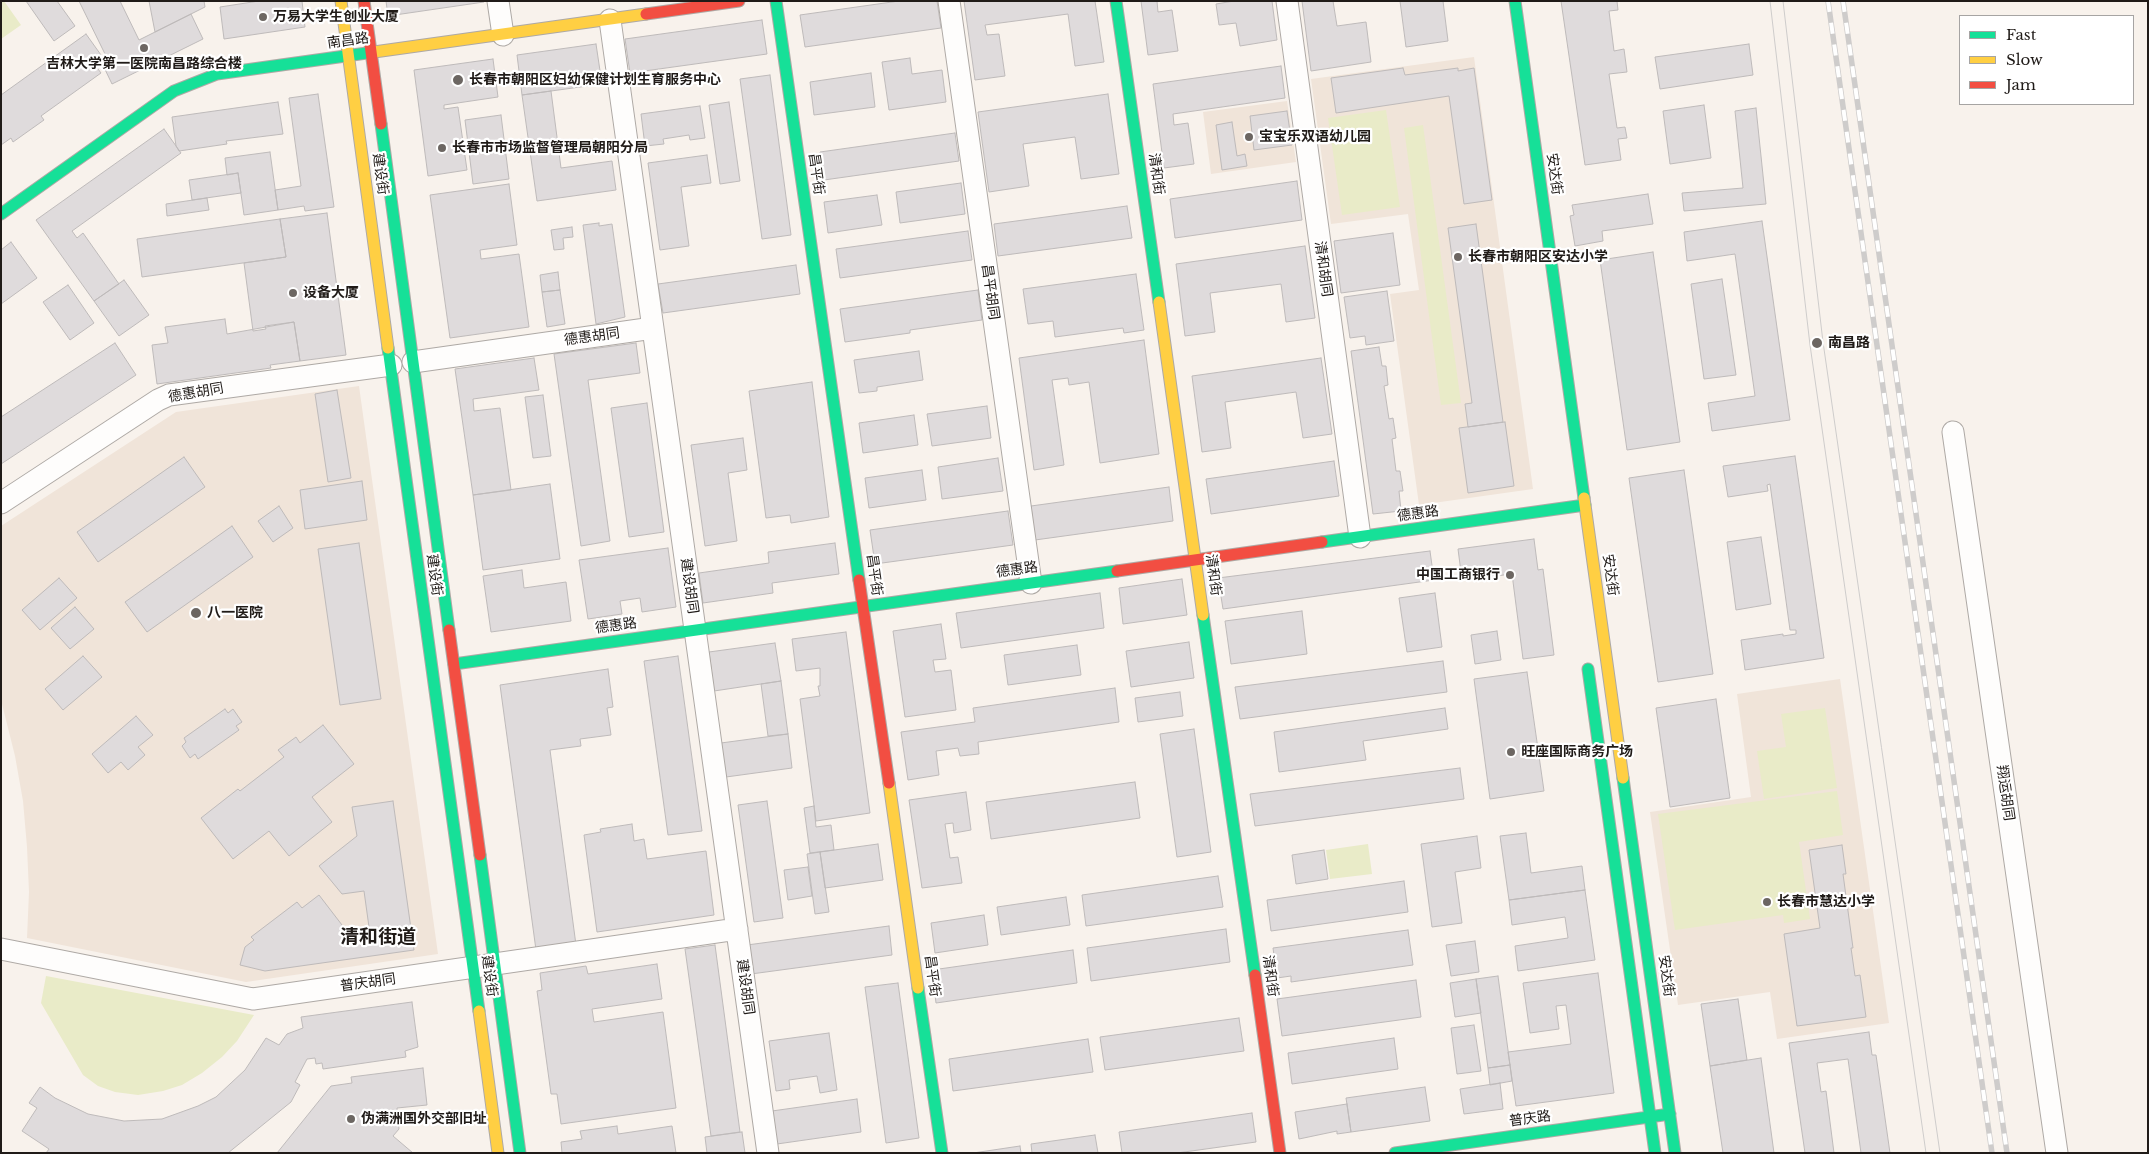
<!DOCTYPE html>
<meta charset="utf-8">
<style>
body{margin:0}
#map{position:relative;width:2149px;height:1154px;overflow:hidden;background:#f8f2ec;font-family:"Libre Baskerville",serif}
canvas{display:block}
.frame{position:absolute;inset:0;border:2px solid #201b18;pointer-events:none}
.legend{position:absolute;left:1959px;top:15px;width:175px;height:90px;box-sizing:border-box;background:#fff;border:1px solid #a6a4a3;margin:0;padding:6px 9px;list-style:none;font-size:15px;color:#201b18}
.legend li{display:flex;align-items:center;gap:10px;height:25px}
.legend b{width:25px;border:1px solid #a6a4a3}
</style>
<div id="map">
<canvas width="2149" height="1154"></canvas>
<div class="frame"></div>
<ul class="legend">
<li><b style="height:6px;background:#16e098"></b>Fast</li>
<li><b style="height:6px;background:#ffcf43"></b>Slow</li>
<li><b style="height:6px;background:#f24e42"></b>Jam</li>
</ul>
</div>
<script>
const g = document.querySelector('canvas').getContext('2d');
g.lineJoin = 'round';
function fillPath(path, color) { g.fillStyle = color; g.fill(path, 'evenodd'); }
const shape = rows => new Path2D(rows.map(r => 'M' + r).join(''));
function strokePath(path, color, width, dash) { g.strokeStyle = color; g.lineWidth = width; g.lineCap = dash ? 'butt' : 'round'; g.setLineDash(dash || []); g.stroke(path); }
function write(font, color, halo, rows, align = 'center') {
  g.font = font + ' "Libre Baskerville","Noto Sans SC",serif'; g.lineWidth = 4.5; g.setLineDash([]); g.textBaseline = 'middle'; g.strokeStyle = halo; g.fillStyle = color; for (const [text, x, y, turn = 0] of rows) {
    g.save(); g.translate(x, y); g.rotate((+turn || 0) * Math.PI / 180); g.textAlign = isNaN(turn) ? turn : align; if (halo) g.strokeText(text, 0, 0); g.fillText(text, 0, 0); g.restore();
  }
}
const built = shape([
 [1474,57,1533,489,1419,505,1390,294,1419,290,1408,214,1331,224,1311,79],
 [1287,101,1296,162,1211,174,1203,112],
 [359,386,438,954,246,982,27,938,29,892,27,847,23,801,15,756,1,700,1,526,176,412],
 [1840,679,1889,1023,1777,1039,1770,992,1678,1005,1650,812,1751,797,1737,694]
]);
const green = shape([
 [1,1,4,1,21,25,1,39],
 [1386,110,1400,207,1342,215,1328,118],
 [1423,125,1461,403,1441,405,1404,128],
 [1825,708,1837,788,1764,799,1757,751,1786,747,1781,714],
 [1837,791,1843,835,1799,842,1810,919,1784,923,1783,915,1675,930,1658,814],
 [1368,844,1372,874,1330,879,1326,850],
 [46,976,254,1015,237,1041,222,1057,202,1073,182,1085,163,1091,138,1095,115,1092,98,1086,83,1075,41,1003]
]);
const building = shape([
 [26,1,57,1,75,26,54,41,26,1],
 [79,1,120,1,139,40,191,14,203,39,112,84,100,59,106,56,79,1],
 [149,1,204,1,205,7,155,32,149,1],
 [259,1,302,1,305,27,224,39,220,7,259,1],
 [386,1,483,1,484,2,388,16,386,1],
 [899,1,937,1,941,28,805,47,800,15,899,1],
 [964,1,1095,1,1104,62,1075,66,1068,14,985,25,987,35,999,34,1005,76,975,80,964,1],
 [1141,1,1157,1,1158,12,1172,10,1178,51,1148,55,1141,1],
 [1234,1,1272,1,1277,40,1240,46,1236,23,1219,25,1216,4,1234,1],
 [1302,1,1333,1,1337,26,1366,22,1371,62,1311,71,1302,1],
 [1400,1,1443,1,1448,41,1406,47,1400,1],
 [1561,1,1617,1,1618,10,1609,11,1614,51,1624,49,1627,72,1609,74,1617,128,1625,127,1627,138,1618,139,1621,160,1585,165,1561,1],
 [762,20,767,54,630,73,625,39,762,20],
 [86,34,101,55,92,61,101,73,41,116,44,120,13,142,11,138,1,145,1,95,86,34],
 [596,44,602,84,522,95,517,55,596,44],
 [1749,44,1753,75,1660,89,1655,57,1749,44],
 [910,58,912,74,942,70,946,102,889,110,882,62,910,58],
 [493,59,498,97,444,105,444,109,458,107,467,170,428,176,414,70,493,59],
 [1281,66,1285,98,1173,114,1174,125,1188,123,1194,164,1164,168,1153,84,1281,66],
 [1403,68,1405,75,1458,68,1458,71,1474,68,1492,200,1464,204,1449,96,1336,113,1331,78,1403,68],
 [871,73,875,107,814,115,810,82,871,73],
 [770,75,791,235,762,239,740,79,770,75],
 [551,91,561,168,612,161,616,190,537,201,522,95,551,91],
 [318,94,334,207,305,211,304,206,278,210,275,190,301,186,289,98,318,94],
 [1108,94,1119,174,1081,179,1075,137,1023,144,1029,186,989,192,978,112,1108,94],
 [278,102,283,134,226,141,227,144,179,151,176,146,172,117,278,102],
 [729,102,740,181,720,184,709,105,729,102],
 [1704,105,1711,158,1670,164,1663,111,1704,105],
 [700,106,705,138,690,140,689,135,663,139,664,144,645,146,641,114,700,106],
 [1756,108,1766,204,1684,211,1682,193,1743,188,1735,111,1756,108],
 [1287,111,1292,145,1254,150,1250,116,1287,111],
 [501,115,509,179,473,184,465,120,501,115],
 [1232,122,1237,156,1245,154,1247,166,1222,170,1216,125,1232,122],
 [164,129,181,153,72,231,77,238,83,233,119,284,94,301,36,220,164,129],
 [955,133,959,161,824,180,820,152,955,133],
 [270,152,278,210,244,215,238,173,227,175,225,158,270,152],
 [707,155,711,183,681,187,689,246,660,250,648,163,707,155],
 [238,173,241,193,192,200,189,180,238,173],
 [1297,181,1302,220,1175,238,1170,199,1297,181],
 [961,183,965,214,900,223,896,192,961,183],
 [509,184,517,245,480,250,481,259,519,254,529,327,450,338,430,195,509,184],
 [1648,194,1653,224,1602,231,1603,241,1575,246,1570,216,1574,215,1572,205,1648,194],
 [877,195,882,225,828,233,824,202,877,195],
 [207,198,209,210,167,216,166,204,207,198],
 [1127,206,1132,238,998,256,994,224,1127,206],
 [327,213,346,355,300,361,294,322,265,326,266,329,253,331,244,263,286,257,280,219,327,213],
 [280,219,286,257,142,277,137,239,280,219],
 [1762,221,1790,420,1712,431,1708,403,1755,396,1735,254,1687,261,1684,232,1762,221],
 [599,223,599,226,612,224,625,317,596,324,583,225,599,223],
 [1476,224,1503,422,1468,427,1465,404,1472,403,1448,228,1476,224],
 [572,227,573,237,563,238,564,249,554,250,551,230,572,227],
 [968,231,972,260,840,278,836,249,968,231],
 [1393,233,1400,285,1341,293,1334,241,1393,233],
 [11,242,37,278,1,304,1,250,11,242],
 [1305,246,1315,318,1286,322,1281,284,1210,293,1215,332,1185,336,1176,264,1305,246],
 [1653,252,1680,442,1627,450,1600,260,1653,252],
 [796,265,800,294,663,313,658,284,796,265],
 [558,272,560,290,542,292,540,275,558,272],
 [1136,274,1144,330,1124,333,1123,328,1055,337,1053,321,1028,324,1023,289,1136,274],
 [1722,279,1736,375,1704,379,1691,284,1722,279],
 [124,280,149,315,119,336,94,301,124,280],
 [68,285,94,323,70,340,43,302,68,285],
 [560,290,565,324,547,327,542,292,560,290],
 [978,290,982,320,910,330,910,333,845,342,840,309,978,290],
 [1387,291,1394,341,1366,345,1365,336,1350,338,1344,297,1387,291],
 [225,319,227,334,294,322,300,361,270,365,271,368,157,384,152,345,168,343,165,327,225,319],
 [1144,340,1159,454,1100,463,1089,382,1069,385,1068,378,1052,380,1064,465,1034,470,1019,358,1144,340],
 [115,343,136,375,1,464,1,417,115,343],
 [636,343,640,373,588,380,610,541,581,546,554,354,636,343],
 [1379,347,1382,366,1386,366,1388,385,1384,386,1389,419,1393,418,1396,438,1392,439,1396,471,1400,471,1403,491,1399,491,1401,511,1373,514,1351,351,1379,347],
 [919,351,923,380,877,387,877,391,859,393,854,360,919,351],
 [534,358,539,390,473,399,474,411,500,408,511,490,473,495,455,369,534,358],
 [1321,358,1332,434,1303,438,1296,392,1225,402,1231,448,1202,452,1192,376,1321,358],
 [812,382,829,517,791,523,790,515,766,518,749,391,812,382],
 [337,390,351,478,328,482,315,394,337,390],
 [543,395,551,456,533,458,525,397,543,395],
 [647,403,664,532,629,537,611,408,647,403],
 [987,406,991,438,932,446,927,414,987,406],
 [914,415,918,445,863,453,859,423,914,415],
 [1505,422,1514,486,1468,493,1459,428,1505,422],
 [743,438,747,470,728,473,737,541,705,546,691,445,743,438],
 [1795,456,1824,658,1745,670,1741,640,1783,634,1783,636,1796,634,1796,630,1790,630,1770,484,1767,485,1768,491,1728,497,1723,466,1795,456],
 [184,457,205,487,98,562,77,532,184,457],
 [998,458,1003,491,942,499,938,467,998,458],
 [1334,461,1339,496,1211,514,1206,479,1334,461],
 [922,470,926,500,869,508,865,478,922,470],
 [1684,470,1713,674,1658,682,1629,478,1684,470],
 [362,481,367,520,305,529,300,490,362,481],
 [550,484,560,559,483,570,473,495,550,484],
 [1169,487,1173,521,1035,540,1031,506,1169,487],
 [279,506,293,528,273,542,258,521,279,506],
 [1008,511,1013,545,875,564,870,530,1008,511],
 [232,526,253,557,147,632,125,602,232,526],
 [1761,537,1771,604,1736,610,1727,542,1761,537],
 [1534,539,1538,570,1543,569,1554,655,1523,659,1512,574,1462,580,1458,549,1534,539],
 [359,543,381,699,340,705,318,549,359,543],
 [835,543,839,574,772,583,773,593,703,603,699,573,769,563,768,552,835,543],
 [668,548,676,607,642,612,640,598,620,601,622,614,588,619,579,560,668,548],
 [1430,551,1434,580,1223,609,1218,578,1430,551],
 [522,570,524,588,566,582,571,621,491,632,483,576,522,570],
 [59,578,77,598,40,630,22,610,59,578],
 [1182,579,1187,615,1123,624,1119,588,1182,579],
 [1100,593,1104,628,961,648,956,613,1100,593],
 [1435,593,1442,647,1407,652,1399,598,1435,593],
 [75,607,94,629,70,649,51,628,75,607],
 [1302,611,1307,654,1231,664,1225,621,1302,611],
 [941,624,946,659,933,660,935,672,951,670,956,710,905,717,893,631,941,624],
 [1497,631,1501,660,1475,664,1471,635,1497,631],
 [846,632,870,813,816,821,800,699,820,696,818,686,820,686,820,668,796,671,792,639,846,632],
 [1189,642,1194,678,1131,687,1126,651,1189,642],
 [775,643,781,681,714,691,709,652,775,643],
 [1077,645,1081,675,1008,685,1004,655,1077,645],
 [83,656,102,677,63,710,45,689,83,656],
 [678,656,702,831,668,835,644,661,678,656],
 [1443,661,1447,692,1240,719,1235,687,1443,661],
 [608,669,613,707,607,708,611,735,580,739,581,746,550,750,576,945,536,950,500,685,608,669],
 [1527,672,1544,791,1490,799,1474,679,1527,672],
 [781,681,788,734,768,736,761,684,781,681],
 [1115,688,1119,722,978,742,979,754,960,756,958,748,936,751,939,775,908,780,901,732,975,722,973,708,1115,688],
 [1180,692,1183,716,1138,722,1135,698,1180,692],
 [1716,699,1730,798,1670,807,1656,708,1716,699],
 [1445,708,1448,729,1363,741,1366,760,1279,772,1274,732,1445,708],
 [225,709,228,713,233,709,242,722,236,726,239,730,198,759,195,754,190,758,182,746,186,742,184,738,225,709],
 [136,716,153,735,138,747,145,755,128,770,121,762,108,773,92,754,136,716],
 [323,725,354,764,312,797,332,822,289,856,269,831,233,859,201,818,238,789,240,791,284,757,278,750,296,737,300,743,323,725],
 [1194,729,1211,852,1177,857,1160,734,1194,729],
 [788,734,792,768,726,777,721,743,788,734],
 [1460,768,1464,799,1255,826,1250,794,1460,768],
 [1135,782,1140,818,991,839,986,802,1135,782],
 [966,792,971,830,954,833,953,823,945,824,950,858,958,857,962,883,922,888,909,800,966,792],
 [393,801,414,950,265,971,240,965,245,947,254,940,251,937,297,902,302,908,319,895,342,925,343,930,369,927,364,891,342,894,319,866,357,836,352,807,393,801],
 [767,801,783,918,754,922,738,805,767,801],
 [814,806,816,827,831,825,834,850,810,853,804,808,814,806],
 [632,824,634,841,644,839,647,859,706,851,714,915,597,932,584,835,601,832,600,829,632,824],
 [1526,833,1531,873,1582,866,1585,890,1509,900,1500,836,1526,833],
 [1477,836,1481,868,1455,872,1462,923,1432,927,1421,844,1477,836],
 [878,844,883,880,825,888,820,852,878,844],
 [1842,845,1846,874,1843,874,1853,948,1851,948,1855,976,1860,975,1866,1017,1797,1026,1784,934,1820,928,1809,850,1842,845],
 [1324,850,1328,879,1296,884,1292,855,1324,850],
 [820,852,829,912,815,914,807,854,820,852],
 [808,867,812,896,788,900,784,870,808,867],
 [1218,876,1223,907,1086,926,1082,895,1218,876],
 [1404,881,1408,912,1271,931,1267,900,1404,881],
 [1585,890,1595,960,1518,971,1515,946,1568,938,1565,917,1512,925,1509,900,1585,890],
 [1066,897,1070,925,1001,935,997,907,1066,897],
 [984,915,988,945,935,953,931,923,984,915],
 [889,926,892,955,751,974,747,945,889,926],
 [1226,929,1230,962,1091,981,1087,948,1226,929],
 [1408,930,1413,965,1291,982,1291,976,1277,978,1273,948,1408,930],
 [1475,941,1479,972,1451,976,1446,945,1475,941],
 [715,945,740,1132,711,1136,685,949,715,945],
 [1073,950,1077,983,936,1003,932,970,1073,950],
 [657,964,662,999,592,1009,594,1022,663,1012,676,1108,561,1124,557,1094,551,1094,537,991,542,990,540,973,586,966,588,974,657,964],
 [1598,973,1614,1093,1516,1106,1508,1052,1571,1044,1566,1005,1556,1006,1559,1029,1530,1033,1523,983,1598,973],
 [1498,976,1510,1065,1488,1068,1476,979,1498,976],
 [1476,979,1481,1013,1455,1017,1450,983,1476,979],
 [1416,980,1421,1017,1282,1036,1277,999,1416,980],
 [898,983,919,1138,886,1143,865,987,898,983],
 [1738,999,1747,1060,1710,1066,1701,1004,1738,999],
 [412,1002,418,1047,405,1051,406,1057,323,1069,322,1063,316,1064,315,1058,307,1059,295,1082,300,1085,291,1102,228,1153,46,1153,49,1149,22,1131,37,1108,29,1103,40,1087,55,1098,88,1114,124,1121,162,1119,198,1106,216,1097,245,1070,266,1038,279,1045,287,1034,303,1028,301,1017,412,1002],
 [1239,1018,1244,1051,1105,1070,1100,1037,1239,1018],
 [1474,1025,1481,1071,1457,1074,1451,1028,1474,1025],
 [1869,1032,1872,1055,1876,1055,1890,1153,1861,1153,1848,1059,1817,1063,1821,1092,1826,1091,1834,1153,1805,1153,1789,1043,1869,1032],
 [829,1033,837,1090,820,1093,817,1076,789,1080,790,1089,776,1091,769,1041,829,1033],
 [1394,1038,1398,1069,1292,1084,1288,1053,1394,1038],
 [1088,1039,1093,1072,953,1091,949,1059,1088,1039],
 [1761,1058,1774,1153,1723,1153,1710,1066,1761,1058],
 [1510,1065,1512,1081,1490,1085,1488,1068,1510,1065],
 [423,1068,427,1105,397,1108,399,1129,393,1136,413,1153,277,1153,331,1086,352,1083,351,1077,423,1068],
 [1500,1083,1503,1109,1464,1114,1460,1089,1500,1083],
 [1425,1087,1430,1121,1351,1132,1346,1098,1425,1087],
 [857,1099,861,1132,777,1144,772,1111,857,1099],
 [1347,1104,1351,1132,1337,1134,1337,1131,1299,1139,1295,1112,1347,1104],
 [1252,1113,1256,1142,1177,1153,1122,1153,1119,1132,1252,1113],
 [617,1126,618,1134,672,1126,676,1153,562,1153,561,1142,582,1139,580,1131,617,1126],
 [742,1132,745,1153,707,1153,705,1137,742,1132],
 [1095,1135,1098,1153,1032,1153,1031,1144,1095,1135],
 [1020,1146,1021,1153,973,1153,1020,1146]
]);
const street = shape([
 [498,1,503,35],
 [949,1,1031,583],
 [1287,1,1360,537],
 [610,20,768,1153],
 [413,362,653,328],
 [1953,432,2057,1153],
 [1,503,158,400,169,395,391,365],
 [1,949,253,999,737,929]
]);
const fast = shape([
 [776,1,859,580],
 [1116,1,1159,302],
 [1515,1,1584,498],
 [381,124,449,630],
 [1,214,174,91,217,74,374,52],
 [388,348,479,1011],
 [1322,542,1585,505],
 [1203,615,1255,975],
 [454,664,1117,571],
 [1588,669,1655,1153],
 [1623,778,1675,1153],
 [480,855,520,1153],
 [918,988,942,1153],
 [1395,1153,1670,1114]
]);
const slow = shape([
 [341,1,388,348],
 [374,52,646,14],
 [1159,302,1203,615],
 [1584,498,1623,778],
 [889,783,918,988],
 [479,1011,498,1153]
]);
const jam = shape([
 [364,1,381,124],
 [646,14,739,1],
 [1117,571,1322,542],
 [859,580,889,783],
 [449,630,480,855],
 [1255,975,1280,1153]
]);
const tram = shape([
 [1770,1,1810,345,1926,1153],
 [1783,1,1823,342,1940,1153]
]);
const rail = shape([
 [1828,1,1992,1153],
 [1843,1,2007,1153]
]);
const markers = [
 [263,17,5,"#6c6662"],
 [144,48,5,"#6c6662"],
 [458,80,6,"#6c6662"],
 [1249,137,5,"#6c6662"],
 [442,148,5,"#6c6662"],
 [1458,257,5,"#6c6662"],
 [293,293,5,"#6c6662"],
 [1817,343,6,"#6c6662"],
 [1510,575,5,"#6c6662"],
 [196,613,6,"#6c6662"],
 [1511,752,5,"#6c6662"],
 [1767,902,5,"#6c6662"],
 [351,1119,5,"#6c6662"]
];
const poiNames = [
 ["万易大学生创业大厦",273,17],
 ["吉林大学第一医院南昌路综合楼",144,64,"center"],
 ["长春市朝阳区妇幼保健计划生育服务中心",469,80],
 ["宝宝乐双语幼儿园",1259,137],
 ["长春市市场监督管理局朝阳分局",452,148],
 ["长春市朝阳区安达小学",1468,257],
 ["设备大厦",303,293],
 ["南昌路",1828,343],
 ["中国工商银行",1500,575,"right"],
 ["八一医院",207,613],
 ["旺座国际商务广场",1521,752],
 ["长春市慧达小学",1777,902],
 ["伪满洲国外交部旧址",361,1119]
];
const streetNames = [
 ["南昌路",348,41,-8],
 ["建设街",380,174,82],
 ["昌平街",816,174,82],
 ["清和街",1156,174,82],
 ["安达街",1554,174,82],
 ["清和胡同",1323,269,82],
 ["昌平胡同",990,292,82],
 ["德惠胡同",592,337,-8],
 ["德惠胡同",196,393,-10],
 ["德惠路",1418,514,-8],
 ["德惠路",1017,570,-8],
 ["建设街",434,575,82],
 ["昌平街",874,575,82],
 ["清和街",1213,575,82],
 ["安达街",1610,575,82],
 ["建设胡同",689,586,82],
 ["德惠路",616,626,-8],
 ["翔运胡同",2005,793,82],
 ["建设街",489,976,82],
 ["昌平街",932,976,82],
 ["清和街",1270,976,82],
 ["安达街",1666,976,82],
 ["普庆胡同",368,983,-8],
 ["建设胡同",745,987,82],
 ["普庆路",1530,1119,-8]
];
const districtNames = [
 ["清和街道",378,938]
];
fillPath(built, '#f0e4d9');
fillPath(green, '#e9ebc8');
fillPath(building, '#dfdbdc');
strokePath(building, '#bebaba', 1);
strokePath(street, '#aea9a5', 23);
strokePath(fast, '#aea9a5', 13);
strokePath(slow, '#aea9a5', 13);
strokePath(jam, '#aea9a5', 13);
strokePath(street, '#fefdfc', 21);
strokePath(fast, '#16e098', 11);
strokePath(slow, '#ffcf43', 11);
strokePath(jam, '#f24e42', 11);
strokePath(tram, '#cecccb', 1);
strokePath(rail, '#cecccb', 5.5);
strokePath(rail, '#fff', 4, [11]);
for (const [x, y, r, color] of markers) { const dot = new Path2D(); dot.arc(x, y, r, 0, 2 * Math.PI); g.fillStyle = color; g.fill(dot); strokePath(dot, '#fff', 2); }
write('bold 14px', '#201b18', '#fff', poiNames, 'left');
write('14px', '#201b18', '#fff', streetNames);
write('bold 19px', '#201b18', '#fff', districtNames);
</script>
